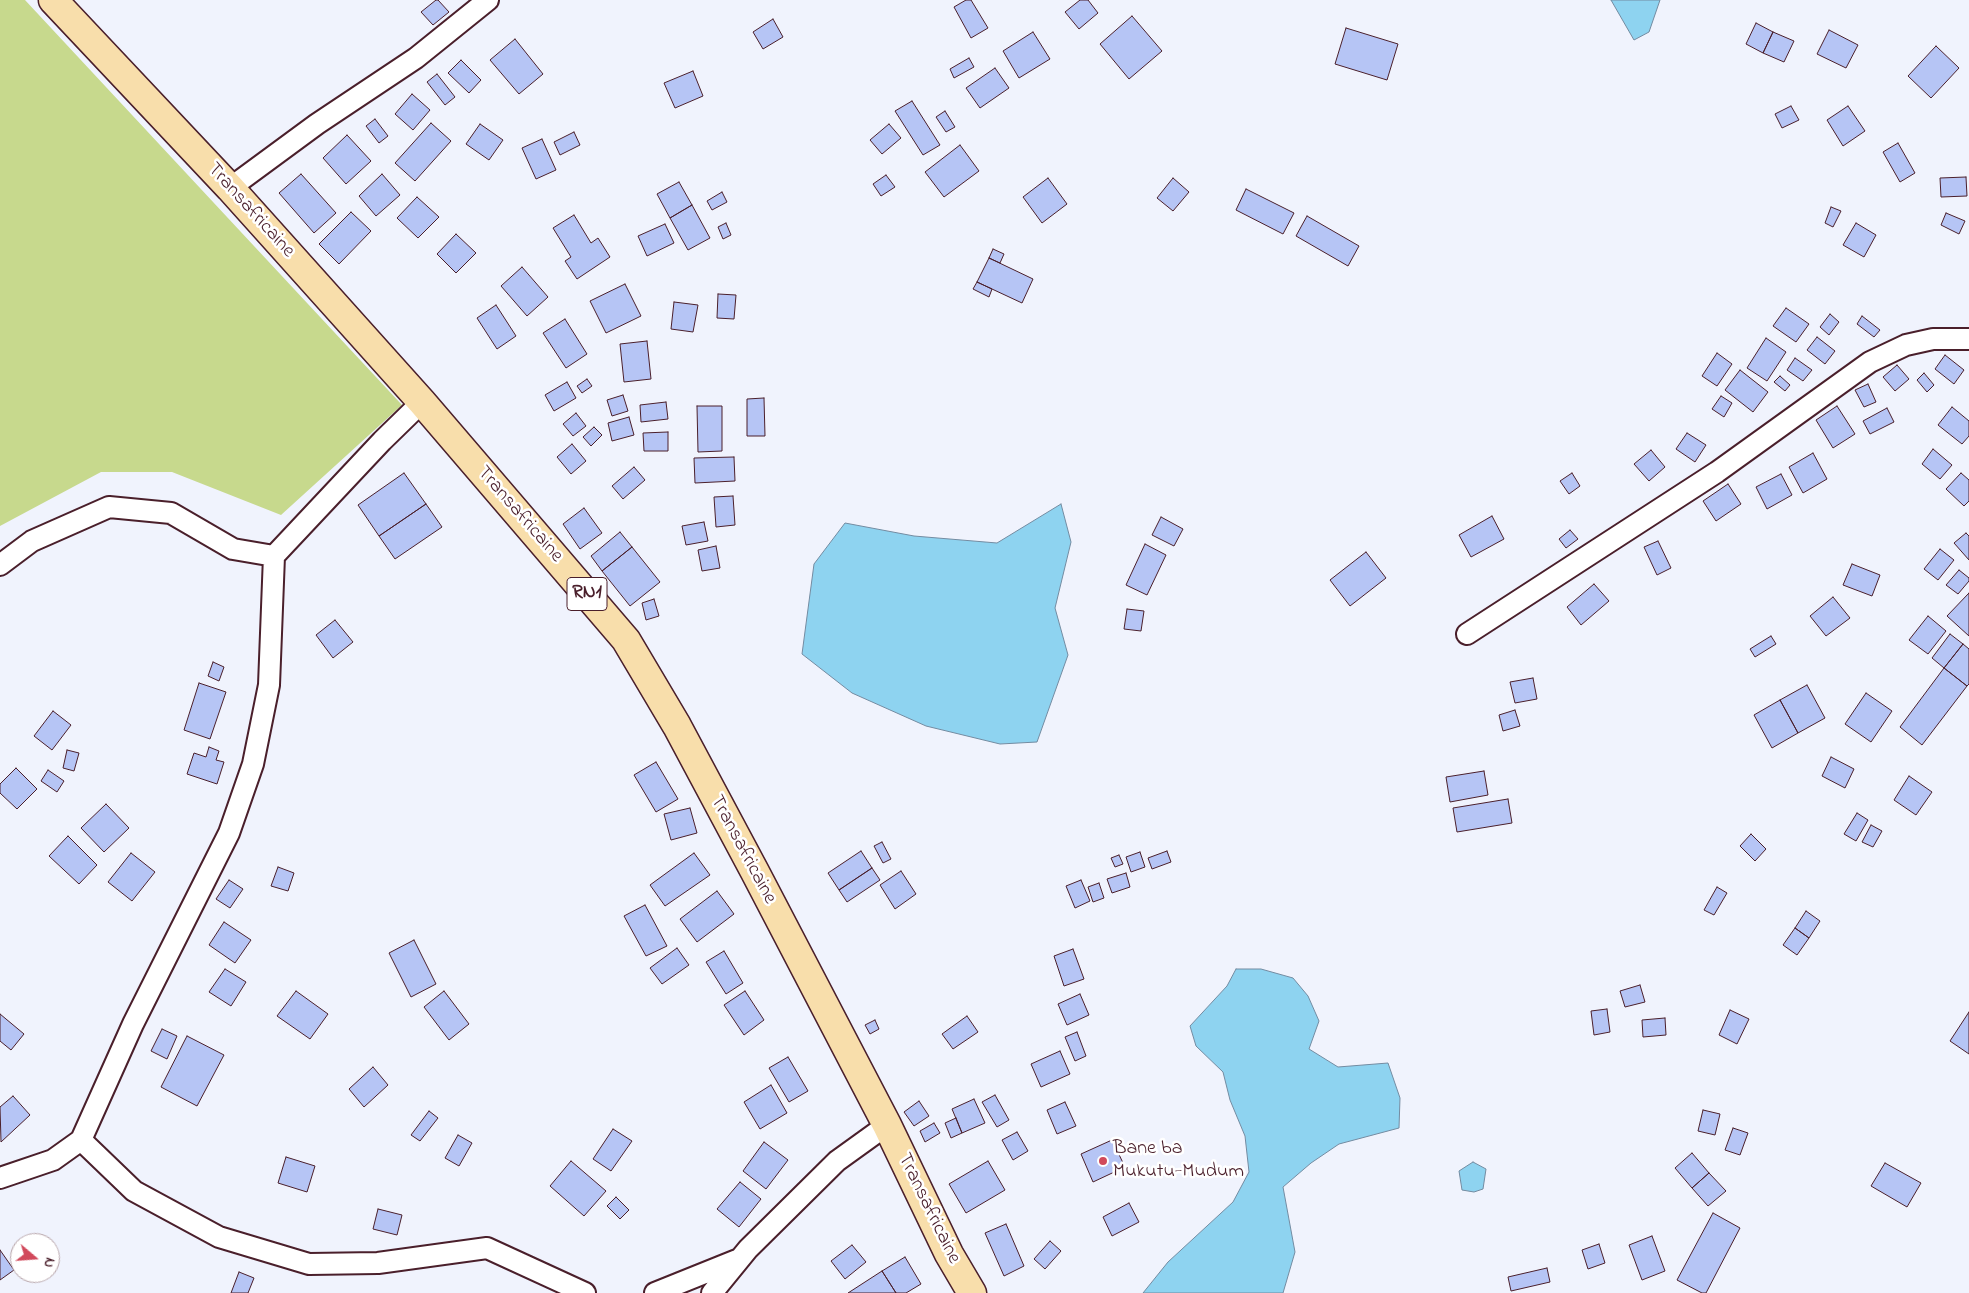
<!DOCTYPE html>
<style>
body{margin:0}
#map{position:relative;width:1969px;height:1293px;overflow:hidden;background:#f0f3fd;font-family:"Indie Flower",sans-serif}
canvas{display:block}
.north{position:absolute;left:10px;top:1233px;width:50px;height:50px;box-sizing:border-box;background:#fff;border:1px solid #b7a5aa;border-radius:50%;rotate:108deg;font-size:14px;font-weight:700;line-height:20px;text-align:center;color:#4a1f2b}
.north::after{content:'';display:block;margin:auto;width:18px;height:22px;background:#d1495b;clip-path:polygon(50% 0,100% 100%,50% 72%,0 100%)}
</style>
<div id="map">
<canvas width="1969" height="1293"></canvas>
<div class="north">N</div>
</div>
<script>
const g = document.querySelector('canvas').getContext('2d');
g.lineJoin = 'round';
function fillPath(path, color) { g.fillStyle = color; g.fill(path, 'evenodd'); }
const shape = rows => new Path2D(rows.map(r => 'M' + r).join(''));
function strokePath(path, color, width, dash) { g.strokeStyle = color; g.lineWidth = width; g.lineCap = dash ? 'butt' : 'round'; g.setLineDash(dash || []); g.stroke(path); }
function write(font, color, halo, rows, align = 'center') {
  g.font = font + ' "Indie Flower",sans-serif'; g.lineWidth = 5; g.setLineDash([]); g.textBaseline = 'middle'; g.strokeStyle = halo; g.fillStyle = color; for (const [text, x, y, turn = 0] of rows) {
    g.save(); g.translate(x, y); g.rotate((+turn || 0) * Math.PI / 180); g.textAlign = isNaN(turn) ? turn : align; if (halo) g.strokeText(text, 0, 0); g.fillText(text, 0, 0); g.restore();
  }
}
const green = shape([
 [0,0,25,0,402,405,281,515,172,472,101,472,0,526]
]);
const water = shape([
 [1611,0,1660,0,1649,32,1634,40,1611,0],
 [1061,504,1071,542,1055,608,1068,655,1037,742,1000,744,926,726,852,693,802,654,814,564,845,523,914,536,997,543,1061,504],
 [1236,969,1261,969,1293,978,1308,996,1319,1021,1309,1049,1338,1067,1388,1063,1400,1098,1399,1128,1339,1144,1311,1163,1283,1187,1295,1252,1283,1293,1143,1293,1168,1262,1233,1202,1249,1172,1245,1136,1230,1100,1223,1072,1196,1046,1190,1026,1227,986,1236,969],
 [1473,1162,1486,1169,1483,1189,1474,1192,1462,1190,1459,1171,1473,1162]
]);
const building = shape([
 [436,0,438,0,449,12,433,25,421,12,436,0],
 [966,0,971,0,988,28,971,38,954,7,966,0],
 [1080,0,1088,0,1098,13,1079,29,1065,12,1080,0],
 [1132,16,1162,51,1129,79,1100,44,1132,16],
 [773,19,783,37,763,49,753,32,773,19],
 [1756,23,1773,32,1763,53,1746,44,1756,23],
 [1346,28,1398,44,1387,80,1335,64,1346,28],
 [1829,30,1858,45,1846,68,1817,54,1829,30],
 [1033,32,1050,59,1019,78,1003,51,1033,32],
 [1773,32,1794,41,1784,62,1763,53,1773,32],
 [515,39,543,74,519,94,490,60,515,39],
 [1936,46,1959,68,1931,98,1908,76,1936,46],
 [969,58,974,67,954,78,950,69,969,58],
 [461,60,481,80,469,93,448,73,461,60],
 [995,68,1009,88,980,108,966,88,995,68],
 [693,71,703,96,675,108,664,83,693,71],
 [437,74,455,97,445,105,427,82,437,74],
 [412,94,430,110,413,130,395,114,412,94],
 [912,101,940,145,923,155,895,111,912,101],
 [1791,106,1799,120,1782,128,1775,114,1791,106],
 [1848,106,1865,131,1843,146,1827,120,1848,106],
 [945,111,955,127,946,132,936,117,945,111],
 [375,119,388,136,379,143,366,126,375,119],
 [431,123,451,141,415,181,395,163,431,123],
 [480,124,503,140,489,160,466,144,480,124],
 [889,124,901,138,882,154,870,140,889,124],
 [574,132,580,145,560,155,554,142,574,132],
 [347,135,371,161,346,184,323,158,347,135],
 [542,139,556,170,536,179,522,148,542,139],
 [1898,143,1915,173,1900,182,1883,152,1898,143],
 [960,145,979,171,944,197,925,172,960,145],
 [301,174,336,213,314,233,279,193,301,174],
 [382,174,400,195,376,216,359,196,382,174],
 [886,175,895,187,881,196,873,184,886,175],
 [1966,177,1967,196,1941,197,1940,178,1966,177],
 [1048,178,1067,204,1042,223,1023,197,1048,178],
 [1173,178,1189,192,1173,211,1157,198,1173,178],
 [679,182,692,205,670,218,657,194,679,182],
 [1246,189,1294,213,1283,234,1236,210,1246,189],
 [722,192,727,202,712,210,707,201,722,192],
 [417,197,439,217,418,238,397,218,417,197],
 [692,205,710,238,688,250,670,218,692,205],
 [1831,207,1841,211,1833,227,1825,223,1831,207],
 [351,212,371,231,339,264,319,244,351,212],
 [1946,213,1965,221,1959,234,1941,225,1946,213],
 [574,215,591,243,598,238,610,257,577,279,565,261,571,257,553,228,574,215],
 [1307,216,1359,246,1348,266,1296,236,1307,216],
 [726,223,731,235,723,239,718,227,726,223],
 [1856,223,1876,235,1864,257,1843,245,1856,223],
 [665,224,674,243,647,256,638,236,665,224],
 [456,234,476,253,456,273,437,254,456,234],
 [993,249,1004,254,1000,263,989,258,993,249],
 [989,258,1033,279,1022,303,977,282,989,258],
 [522,267,548,297,527,316,501,286,522,267],
 [977,282,992,289,989,297,973,289,977,282],
 [625,284,641,316,606,333,590,301,625,284],
 [718,294,736,295,734,319,717,318,718,294],
 [674,302,698,305,693,332,671,329,674,302],
 [496,305,516,336,497,349,477,318,496,305],
 [1786,308,1809,324,1796,342,1773,326,1786,308],
 [1830,314,1839,322,1829,335,1820,327,1830,314],
 [1862,316,1880,330,1874,337,1857,324,1862,316],
 [565,319,587,354,566,368,543,333,565,319],
 [1817,337,1835,351,1825,364,1807,350,1817,337],
 [1766,338,1786,352,1767,381,1747,368,1766,338],
 [647,341,651,379,624,382,620,344,647,341],
 [1717,353,1732,364,1717,386,1702,376,1717,353],
 [1945,355,1964,370,1954,384,1935,369,1945,355],
 [1795,358,1812,370,1803,381,1787,370,1795,358],
 [1897,365,1909,379,1895,391,1883,377,1897,365],
 [1740,370,1768,392,1753,412,1725,390,1740,370],
 [1924,373,1934,385,1927,392,1917,380,1924,373],
 [1780,376,1790,385,1785,391,1774,382,1780,376],
 [587,379,592,386,582,393,577,386,587,379],
 [567,382,576,398,554,411,545,395,567,382],
 [1868,384,1876,402,1864,407,1855,390,1868,384],
 [623,395,628,411,612,416,607,400,623,395],
 [1721,396,1732,403,1724,417,1712,409,1721,396],
 [764,398,765,436,747,436,747,399,764,398],
 [666,402,668,419,641,422,640,405,666,402],
 [697,406,722,406,722,451,698,452,697,406],
 [1837,406,1855,434,1833,448,1816,420,1837,406],
 [1952,407,1969,421,1969,436,1962,444,1938,425,1952,407],
 [1887,408,1894,422,1870,434,1863,421,1887,408],
 [576,413,586,426,573,436,563,424,576,413],
 [629,417,634,435,612,441,608,423,629,417],
 [594,427,602,435,591,446,583,437,594,427],
 [668,432,668,451,644,451,643,433,668,432],
 [1687,433,1706,445,1695,462,1676,449,1687,433],
 [572,444,586,461,571,474,557,457,572,444],
 [1933,449,1952,465,1940,479,1922,464,1933,449],
 [1651,450,1665,467,1649,481,1634,464,1651,450],
 [1813,453,1827,479,1803,493,1789,467,1813,453],
 [734,457,735,481,695,483,694,458,734,457],
 [634,467,645,480,623,499,612,486,634,467],
 [404,473,426,504,379,536,358,505,404,473],
 [1572,473,1580,486,1569,494,1560,481,1572,473],
 [1961,473,1969,480,1969,501,1964,506,1946,489,1961,473],
 [1781,474,1792,495,1767,509,1756,487,1781,474],
 [1728,484,1741,504,1716,521,1703,501,1728,484],
 [733,496,735,525,716,527,714,497,733,496],
 [426,504,442,527,395,559,379,536,426,504],
 [584,508,602,533,580,549,563,524,584,508],
 [1492,516,1504,539,1471,557,1459,535,1492,516],
 [1161,517,1183,529,1174,546,1152,535,1161,517],
 [704,522,708,541,686,545,682,526,704,522],
 [1570,530,1578,539,1566,548,1559,539,1570,530],
 [620,532,632,547,602,571,591,556,620,532],
 [1966,533,1969,536,1969,560,1954,543,1966,533],
 [1658,541,1671,568,1657,575,1644,547,1658,541],
 [1145,544,1166,555,1147,595,1126,585,1145,544],
 [716,546,720,568,702,571,698,550,716,546],
 [632,547,660,582,630,606,602,571,632,547],
 [1940,549,1954,560,1938,580,1924,569,1940,549],
 [1366,552,1386,578,1350,606,1330,580,1366,552],
 [1852,564,1880,575,1872,596,1843,585,1852,564],
 [1959,570,1969,578,1969,581,1958,594,1946,585,1959,570],
 [1594,584,1609,601,1581,625,1567,607,1594,584],
 [1969,593,1969,636,1947,616,1969,593],
 [1833,597,1850,618,1826,636,1810,616,1833,597],
 [654,599,659,616,646,620,642,603,654,599],
 [1127,609,1144,611,1141,631,1124,629,1127,609],
 [1928,616,1946,631,1928,654,1909,640,1928,616],
 [335,620,353,642,333,658,316,635,335,620],
 [1950,634,1963,644,1944,668,1932,658,1950,634],
 [1771,636,1776,644,1755,657,1750,649,1771,636],
 [1963,644,1969,649,1969,684,1967,686,1944,668,1963,644],
 [213,662,224,667,219,681,208,676,213,662],
 [1944,668,1967,686,1922,745,1900,727,1944,668],
 [1533,678,1537,699,1515,703,1510,682,1533,678],
 [199,683,226,692,210,739,184,730,199,683],
 [1807,685,1825,718,1798,733,1780,700,1807,685],
 [1866,693,1892,711,1871,742,1845,724,1866,693],
 [1780,700,1798,733,1772,748,1754,715,1780,700],
 [1515,710,1520,726,1503,731,1499,715,1515,710],
 [53,711,71,725,52,750,34,736,53,711],
 [209,747,219,751,216,760,224,762,217,784,187,774,194,753,206,757,209,747],
 [67,750,79,753,74,771,63,768,67,750],
 [1831,757,1854,769,1845,788,1822,776,1831,757],
 [656,762,678,799,656,812,634,775,656,762],
 [16,768,37,789,17,809,0,793,0,784,16,768],
 [48,770,64,781,57,792,41,781,48,770],
 [1484,771,1488,795,1450,802,1446,777,1484,771],
 [1909,776,1932,792,1916,815,1894,800,1909,776],
 [1508,799,1512,823,1457,832,1453,808,1508,799],
 [106,804,129,828,104,852,81,828,106,804],
 [690,808,697,833,671,840,664,814,690,808],
 [1857,813,1868,820,1856,841,1844,834,1857,813],
 [1871,825,1882,831,1873,847,1862,842,1871,825],
 [1751,834,1766,849,1755,861,1740,846,1751,834],
 [68,836,97,865,79,884,49,856,68,836],
 [882,842,891,859,883,863,874,846,882,842],
 [861,851,872,868,839,890,828,873,861,851],
 [1167,851,1171,862,1152,869,1148,858,1167,851],
 [1140,852,1145,867,1131,872,1126,857,1140,852],
 [131,853,155,872,132,901,108,882,131,853],
 [694,853,710,875,665,906,650,885,694,853],
 [1119,855,1123,864,1115,867,1111,858,1119,855],
 [278,867,294,873,288,891,271,886,278,867],
 [872,868,880,880,847,902,839,890,872,868],
 [901,871,916,894,895,909,880,885,901,871],
 [1126,873,1130,887,1112,893,1107,879,1126,873],
 [229,880,243,889,230,908,216,899,229,880],
 [1081,880,1090,901,1075,908,1066,886,1081,880],
 [1099,883,1104,898,1093,902,1088,887,1099,883],
 [1717,887,1727,893,1714,915,1704,910,1717,887],
 [717,891,734,914,697,942,680,919,717,891],
 [645,905,667,946,646,956,624,916,645,905],
 [1806,911,1820,921,1809,938,1795,928,1806,911],
 [224,922,251,940,235,963,209,945,224,922],
 [1795,928,1809,938,1797,955,1783,945,1795,928],
 [414,940,436,984,411,997,389,953,414,940],
 [677,948,689,965,662,984,650,968,677,948],
 [1073,949,1084,979,1064,986,1054,956,1073,949],
 [724,951,743,983,726,994,706,962,724,951],
 [225,969,246,982,231,1006,209,992,225,969],
 [1640,985,1645,1002,1625,1007,1620,991,1640,985],
 [296,991,328,1014,310,1039,277,1016,296,991],
 [444,991,469,1024,449,1040,424,1007,444,991],
 [745,991,764,1020,744,1035,724,1005,745,991],
 [1080,994,1089,1015,1067,1025,1058,1004,1080,994],
 [1607,1009,1610,1032,1594,1035,1591,1011,1607,1009],
 [1730,1010,1749,1019,1737,1044,1719,1035,1730,1010],
 [1969,1012,1969,1054,1950,1041,1969,1012],
 [0,1014,24,1034,11,1050,0,1041,0,1014],
 [967,1016,978,1032,953,1049,942,1034,967,1016],
 [1665,1018,1666,1035,1643,1037,1642,1020,1665,1018],
 [875,1020,879,1029,870,1034,865,1025,875,1020],
 [162,1029,177,1036,167,1059,151,1051,162,1029],
 [1077,1032,1086,1056,1075,1061,1065,1037,1077,1032],
 [187,1036,224,1055,197,1106,161,1087,187,1036],
 [1060,1051,1070,1074,1041,1087,1031,1064,1060,1051],
 [788,1057,808,1091,789,1102,769,1068,788,1057],
 [373,1067,388,1085,364,1107,349,1089,373,1067],
 [771,1085,787,1113,760,1129,744,1102,771,1085],
 [995,1095,1009,1120,997,1127,982,1102,995,1095],
 [13,1096,30,1115,1,1142,0,1107,13,1096],
 [974,1099,985,1123,962,1133,952,1109,974,1099],
 [919,1101,929,1116,914,1126,904,1112,919,1101],
 [1065,1102,1076,1126,1057,1134,1047,1110,1065,1102],
 [1703,1110,1720,1114,1715,1135,1698,1131,1703,1110],
 [429,1111,438,1118,420,1141,411,1135,429,1111],
 [956,1118,962,1133,951,1138,945,1123,956,1118],
 [934,1123,940,1133,925,1142,920,1131,934,1123],
 [1733,1128,1748,1133,1740,1155,1725,1150,1733,1128],
 [613,1129,632,1141,611,1171,593,1159,613,1129],
 [1017,1132,1028,1151,1013,1160,1002,1140,1017,1132],
 [458,1135,472,1143,459,1166,445,1158,458,1135],
 [1112,1140,1125,1167,1093,1182,1081,1154,1112,1140],
 [764,1142,788,1160,766,1189,743,1171,764,1142],
 [1692,1153,1709,1173,1692,1188,1675,1168,1692,1153],
 [286,1157,315,1166,307,1192,278,1183,286,1157],
 [571,1161,606,1191,584,1216,550,1186,571,1161],
 [988,1161,1005,1190,966,1213,949,1184,988,1161],
 [1885,1163,1921,1183,1907,1207,1871,1186,1885,1163],
 [1709,1173,1726,1191,1708,1206,1692,1188,1709,1173],
 [740,1182,761,1199,739,1227,717,1209,740,1182],
 [616,1197,629,1210,620,1219,607,1206,616,1197],
 [1129,1203,1139,1222,1112,1236,1103,1217,1129,1203],
 [378,1209,402,1215,397,1235,373,1229,378,1209],
 [1713,1213,1740,1228,1706,1293,1702,1293,1677,1280,1713,1213],
 [1006,1224,1024,1266,1004,1276,985,1233,1006,1224],
 [1652,1236,1665,1271,1642,1280,1629,1245,1652,1236],
 [1050,1241,1061,1251,1045,1269,1034,1259,1050,1241],
 [1599,1244,1605,1263,1588,1269,1582,1250,1599,1244],
 [852,1245,866,1262,845,1279,831,1261,852,1245],
 [0,1250,14,1270,0,1280,0,1250],
 [905,1257,921,1284,906,1293,896,1293,882,1271,905,1257],
 [1547,1268,1550,1282,1511,1291,1508,1277,1547,1268],
 [882,1271,896,1293,848,1293,882,1271],
 [239,1272,254,1278,248,1293,231,1293,239,1272]
]);
const minor = shape([
 [230,188,317,124,416,58,488,0],
 [0,565,32,541,109,507,171,513,233,549,274,556],
 [1467,634,1717,472,1870,362,1906,345,1933,339,1969,339],
 [81,1140,134,1191,219,1237,309,1264,378,1263,487,1248,585,1293],
 [0,1178,53,1160,81,1140,133,1024,229,833,253,764,269,685,274,556,382,441,422,402],
 [655,1293,737,1260],
 [712,1293,748,1249,837,1161,887,1125]
]);
const highway = shape([
 [53,0,230,188,422,402,626,640,677,726,755,872,887,1125,949,1254,972,1293]
]);
const markers = [
 [1103,1161,5,"#d1495b"]
];
const shields = [
 [587,594,40]
];
const shieldNames = [
 ["RN1",587,594]
];
const streetNames = [
 ["Transafricaine",250,211,48],
 ["Transafricaine",519,515,49],
 ["Transafricaine",742,850,62],
 ["Transafricaine",928,1209,64]
];
const poiNames = [
 ["Bane ba",1113,1150],
 ["Mukutu-Mudum",1113,1173]
];
fillPath(green, '#c7d98d');
fillPath(water, '#8ed3f0');
strokePath(water, '#738ba1', 1);
fillPath(building, '#b6c5f5');
strokePath(building, '#4a1f2b', 1);
strokePath(minor, '#4a1f2b', 24);
strokePath(highway, '#4a1f2b', 31);
strokePath(minor, '#fff', 20);
strokePath(highway, '#f8deab', 28);
for (const [x, y, r, color] of markers) { const dot = new Path2D(); dot.arc(x, y, r, 0, 2 * Math.PI); g.fillStyle = color; g.fill(dot); strokePath(dot, '#fff', 2); }
for (const [x, y, w] of shields) { const box = new Path2D(); box.roundRect(x - w / 2, y - 16.5, w, 33, 4); g.fillStyle = '#fff'; g.fill(box); strokePath(box, '#4a1f2b', 1); }
write('bold 19px', '#4a1f2b', null, shieldNames);
write('20px', '#4a1f2b', '#fff', streetNames);
write('20px', '#4a1f2b', '#fff', poiNames, 'left');
</script>
